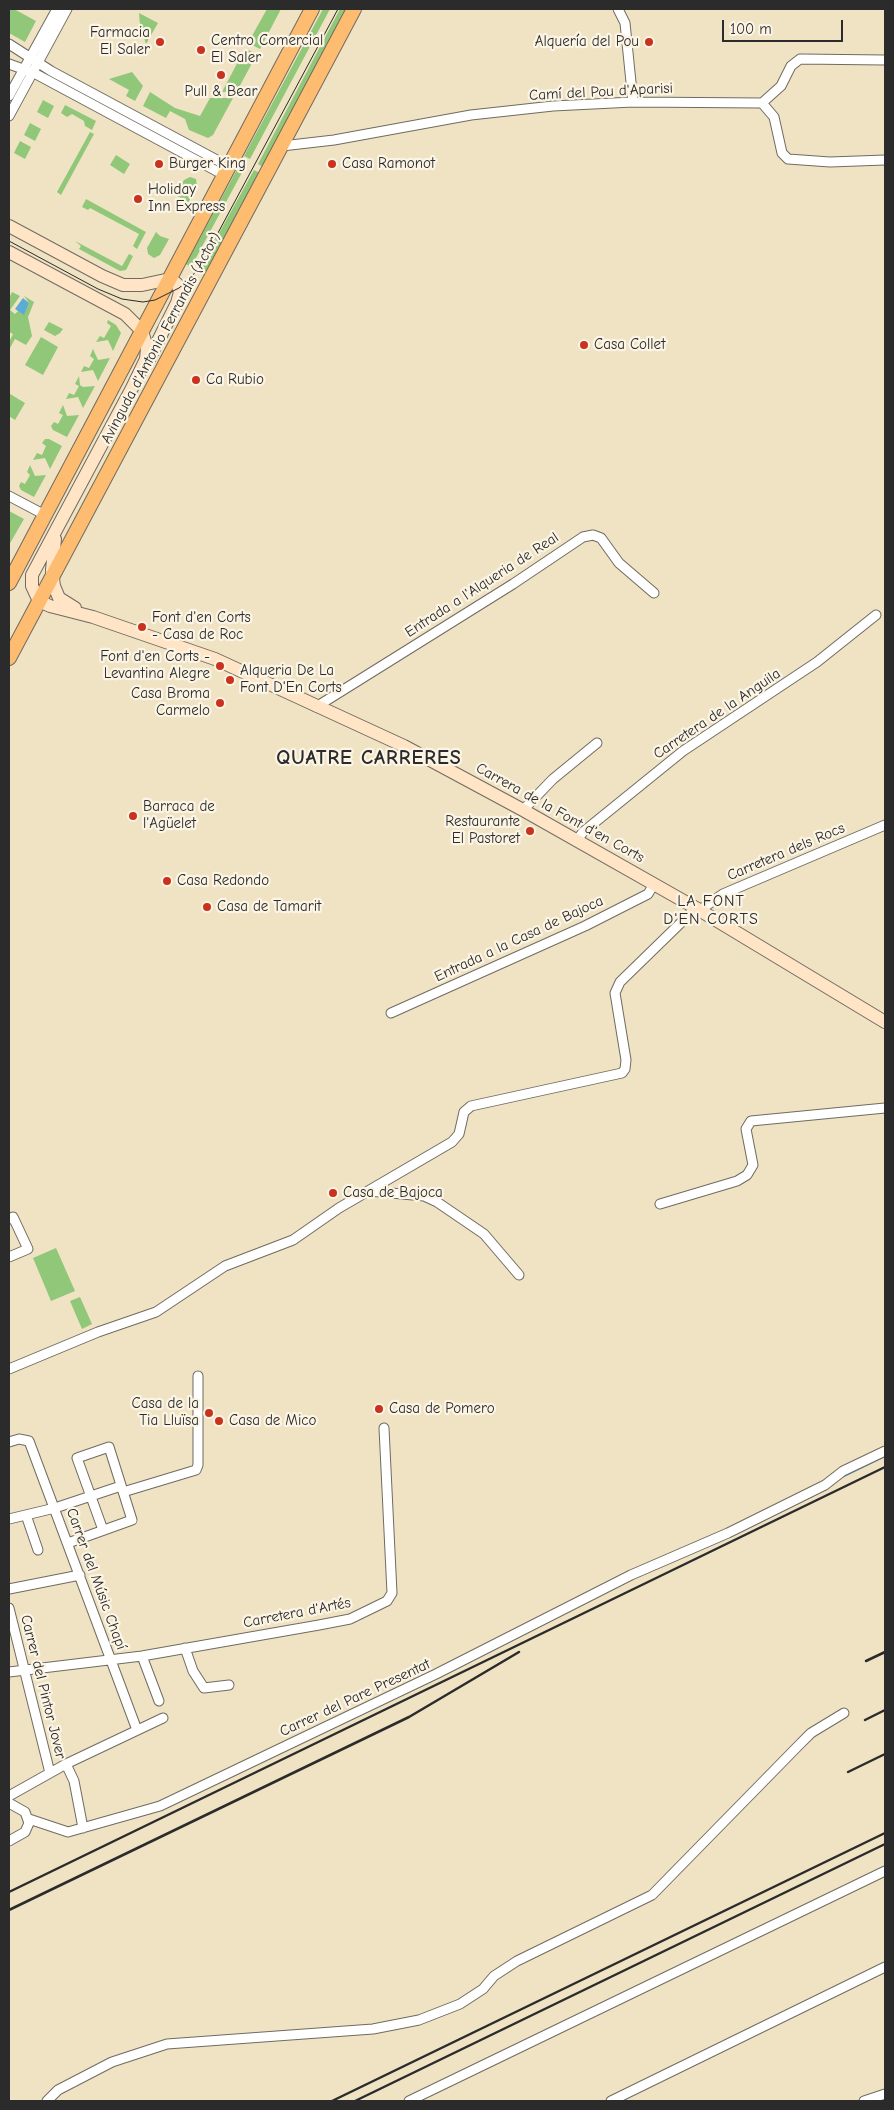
<!DOCTYPE html>
<meta charset="utf-8">
<style>
body{margin:0}
#map{position:relative;width:894px;height:2110px;overflow:hidden;background:#efe3c4;font-family:"Comic Neue",sans-serif}
canvas{display:block}
.frame{position:absolute;inset:0;border:10px solid #2b2b2b;pointer-events:none}
.scale{position:absolute;left:722px;top:20px;width:121px;height:22px;box-sizing:border-box;border:2px solid #2b2b2b;border-top:0;padding-left:6px;font-size:15px;line-height:18px;white-space:nowrap;color:#2b2b2b;-webkit-text-stroke:4px #fcf5e5;paint-order:stroke}
</style>
<div id="map">
<canvas width="894" height="2110"></canvas>
<div class="frame"></div>
<div class="scale">100 m</div>
</div>
<script>
const g = document.querySelector('canvas').getContext('2d');
g.lineJoin = 'round';
function fillPath(path, color) { g.fillStyle = color; g.fill(path, 'evenodd'); }
const shape = rows => new Path2D(rows.map(r => 'M' + r).join(''));
function strokePath(path, color, width, dash) { g.strokeStyle = color; g.lineWidth = width; g.lineCap = dash ? 'butt' : 'round'; g.setLineDash(dash || []); g.stroke(path); }
function write(font, color, halo, rows, align = 'center') {
  g.font = font + ' "Comic Neue",sans-serif'; g.lineWidth = 4.5; g.setLineDash([]); g.textBaseline = 'middle'; g.strokeStyle = halo; g.fillStyle = color; for (const [text, x, y, turn = 0] of rows) {
    g.save(); g.translate(x, y); g.rotate((+turn || 0) * Math.PI / 180); g.textAlign = isNaN(turn) ? turn : align; if (halo) g.strokeText(text, 0, 0); g.fillText(text, 0, 0); g.restore();
  }
}
const green = shape([
 [9,9,14,9,36,21,25,42,9,33],
 [267,9,281,9,260,49,248,43],
 [323,9,330,9,250,159,244,156],
 [340,9,348,9,263,167,258,164],
 [139,13,158,23,146,44,140,25],
 [248,50,257,54,237,91,222,92,242,54,245,55],
 [132,72,143,86,135,101,126,96,129,90,109,79],
 [150,92,175,108,200,116,210,98,233,98,213,135,208,138,189,130,185,119,170,111,166,118,143,106],
 [43,100,54,106,48,118,37,112],
 [65,105,96,121,92,130,85,126,84,121,72,114,67,117,61,113],
 [30,123,41,129,35,141,24,135],
 [90,132,94,134,61,195,57,192],
 [20,141,31,147,25,159,14,153],
 [116,155,130,164,124,174,110,165],
 [241,162,246,165,191,267,186,264],
 [254,170,260,173,205,275,198,271],
 [190,177,196,179,197,186,188,203,176,195,184,180],
 [86,199,146,232,137,249,133,246,139,234,90,208,88,210,82,207],
 [156,232,160,236,169,239,160,255,154,258,148,254,147,248],
 [75,241,122,266,129,254,133,256,126,270,120,271,79,249,81,246],
 [12,292,20,296,10,310,15,314,18,311,24,314,29,303,24,296,34,302,28,317,32,336,26,345,15,339,10,348,9,342,13,334,9,332,9,298],
 [108,320,116,325,121,333,113,351,108,340,96,342,100,336,104,338,111,326,107,323],
 [49,322,63,329,60,333,55,336,44,330],
 [41,337,58,347,43,375,25,365],
 [93,349,98,360,110,358,98,381,93,370,81,372,84,366,89,368,94,359,90,356],
 [79,376,80,385,83,387,95,386,83,408,78,397,66,399,69,393,74,395,79,386,75,384],
 [10,394,25,403,15,420,9,416],
 [63,405,67,416,79,415,67,437,53,430,51,426,54,422,58,424,63,415,59,413],
 [45,439,49,439,62,446,50,469,45,458,33,460,37,453,42,455,46,446,42,443],
 [30,465,35,476,46,475,34,497,21,490,19,486,21,482,25,484,30,475,27,472],
 [9,511,24,519,9,545],
 [56,1248,75,1291,51,1301,33,1258],
 [80,1297,92,1324,82,1329,70,1301]
]);
const water = shape([
 [23,298,29,303,24,315,15,309]
]);
const stream = shape([
 [844,1476,885,1456]
]);
const street = shape([
 [618,9,625,23,633,102],
 [9,44,51,71,228,166],
 [9,64,34,73,224,175],
 [9,96,57,9],
 [762,103,774,117,782,153,788,159,830,162,885,160],
 [762,103,781,86,791,66,800,59,885,60],
 [9,116,67,9],
 [282,146,334,140,471,115,553,106,633,102,762,103],
 [9,496,45,515],
 [316,707,513,584,583,537,593,535,601,538,619,563,654,593],
 [523,810,553,779,597,743],
 [577,840,583,832,683,751,817,662,876,615],
 [700,910,723,894,885,825],
 [391,1013,585,926,648,894,654,884],
 [369,1191,424,1196,437,1202,484,1234,519,1275],
 [660,1204,737,1181,747,1175,753,1165,746,1129,751,1121,885,1108],
 [9,1219,13,1217,28,1249,9,1257],
 [9,1369,98,1332,156,1312,225,1266,293,1240,339,1208,452,1142,459,1134,464,1112,471,1106,622,1073,625,1069,626,1060,615,993,620,982,696,908],
 [9,1442,19,1439,29,1441,137,1730],
 [123,1492,196,1470,198,1465,198,1376],
 [26,1515,38,1550],
 [9,1519,55,1508,121,1486],
 [68,1543,132,1520,109,1447,77,1458,103,1530],
 [9,1589,80,1575],
 [9,1608,50,1773],
 [185,1648,193,1671,204,1688,229,1685],
 [142,1656,159,1701],
 [9,1672,142,1656,319,1625,350,1619,387,1601,392,1593,384,1428],
 [66,1764,74,1781,83,1828],
 [9,1796,66,1764,163,1718],
 [9,1803,25,1812,29,1823,25,1832,9,1841],
 [29,1819,68,1832,160,1806,436,1674,631,1575,728,1533,825,1485,843,1471,885,1451],
 [47,2101,58,2090,112,2062,167,2044,373,2029,419,2020,460,2004,483,1989,494,1976,517,1961,652,1895,799,1745,811,1733,844,1713],
 [409,2101,885,1871],
 [611,2101,885,1967],
 [864,2101,885,2094]
]);
const secondary = shape([
 [9,226,102,276,123,285,142,285,170,279,177,284,180,292,177,303,149,359],
 [9,252,125,314,142,331,147,348,146,359,132,388,32,575,32,586,39,601,50,606,93,617,215,659,404,746,523,810,696,908,885,1022],
 [55,539,52,570,54,586,59,598,75,608]
]);
const primary = shape([
 [9,583,312,9],
 [9,658,354,9]
]);
const tram = shape([
 [9,241,98,289,122,299,143,302,155,300,179,288,191,278,204,259,338,9]
]);
const rail = shape([
 [866,1661,885,1652],
 [865,1720,885,1710],
 [848,1772,885,1754],
 [9,1892,885,1467],
 [9,1910,409,1717,519,1652],
 [332,2101,885,1833],
 [355,2101,885,1844]
]);
const markers = [
 [160,42,5,"#c8321e"],
 [649,42,5,"#c8321e"],
 [201,50,5,"#c8321e"],
 [221,75,5,"#c8321e"],
 [159,164,5,"#c8321e"],
 [332,164,5,"#c8321e"],
 [138,199,5,"#c8321e"],
 [584,345,5,"#c8321e"],
 [196,380,5,"#c8321e"],
 [142,627,5,"#c8321e"],
 [220,666,5,"#c8321e"],
 [230,680,5,"#c8321e"],
 [220,703,5,"#c8321e"],
 [133,816,5,"#c8321e"],
 [530,831,5,"#c8321e"],
 [167,881,5,"#c8321e"],
 [207,907,5,"#c8321e"],
 [333,1193,5,"#c8321e"],
 [379,1409,5,"#c8321e"],
 [209,1413,5,"#c8321e"],
 [219,1421,5,"#c8321e"]
];
const poiNames = [
 ["Farmacia",150,33,"right"],
 ["El Saler",150,50,"right"],
 ["Centro Comercial",211,41],
 ["El Saler",211,58],
 ["Alquería del Pou",639,42,"right"],
 ["Pull & Bear",221,92,"center"],
 ["Burger King",169,164],
 ["Casa Ramonot",342,164],
 ["Holiday",148,190],
 ["Inn Express",148,207],
 ["Casa Collet",594,345],
 ["Ca Rubio",206,380],
 ["Font d'en Corts",152,618],
 ["- Casa de Roc",152,635],
 ["Font d'en Corts -",210,657,"right"],
 ["Levantina Alegre",210,674,"right"],
 ["Alqueria De La",240,671],
 ["Font D'En Corts",240,688],
 ["Casa Broma",210,694,"right"],
 ["Carmelo",210,711,"right"],
 ["Barraca de",143,807],
 ["l'Agüelet",143,824],
 ["Restaurante",520,822,"right"],
 ["El Pastoret",520,839,"right"],
 ["Casa Redondo",177,881],
 ["Casa de Tamarit",217,907],
 ["Casa de Bajoca",343,1193],
 ["Casa de la",199,1404,"right"],
 ["Tia Lluïsa",199,1421,"right"],
 ["Casa de Pomero",389,1409],
 ["Casa de Mico",229,1421]
];
const streetNames = [
 ["Camí del Pou d'Aparisi",601,92,-3],
 ["Avinguda d'Antonio Ferrandis (Actor)",161,338,-62],
 ["Entrada a l'Alqueria de Real",482,585,-33],
 ["Carretera de la Anguila",717,714,-34],
 ["Carrera de la Font d'en Corts",560,813,29],
 ["Carretera dels Rocs",786,852,-23],
 ["Entrada a la Casa de Bajoca",519,939,-25],
 ["Carrer del Músic Chapí",96,1579,70],
 ["Carretera d'Artés",297,1613,-11],
 ["Carrer del Pintor Jover",43,1687,76],
 ["Carrer del Pare Presentat",355,1698,-25]
];
const neighbourhoodNames = [
 ["LA FONT",711,901],
 ["D'EN CORTS",711,919]
];
const districtNames = [
 ["QUATRE CARRERES",369,758]
];
fillPath(green, '#90c779');
fillPath(water, '#5aacd5');
strokePath(stream, '#5aacd5', 2.5);
strokePath(street, '#706b61', 11);
strokePath(secondary, '#706b61', 14);
strokePath(primary, '#706b61', 16);
strokePath(street, '#fff', 9);
strokePath(secondary, '#ffe4c6', 12);
strokePath(primary, '#febc70', 14);
strokePath(tram, '#2b2b2b', 1);
strokePath(rail, '#2b2b2b', 2.5);
for (const [x, y, r, color] of markers) { const dot = new Path2D(); dot.arc(x, y, r, 0, 2 * Math.PI); g.fillStyle = color; g.fill(dot); strokePath(dot, '#fcf5e5', 2); }
write('15px', '#2b2b2b', '#fcf5e5', poiNames, 'left');
write('15px', '#2b2b2b', '#fcf5e5', streetNames);
g.letterSpacing = '1px';
write('16px', '#2b2b2b', '#fcf5e5', neighbourhoodNames);
g.letterSpacing = '0px';
g.letterSpacing = '1px';
write('bold 20px', '#2b2b2b', '#fcf5e5', districtNames);
g.letterSpacing = '0px';
</script>
